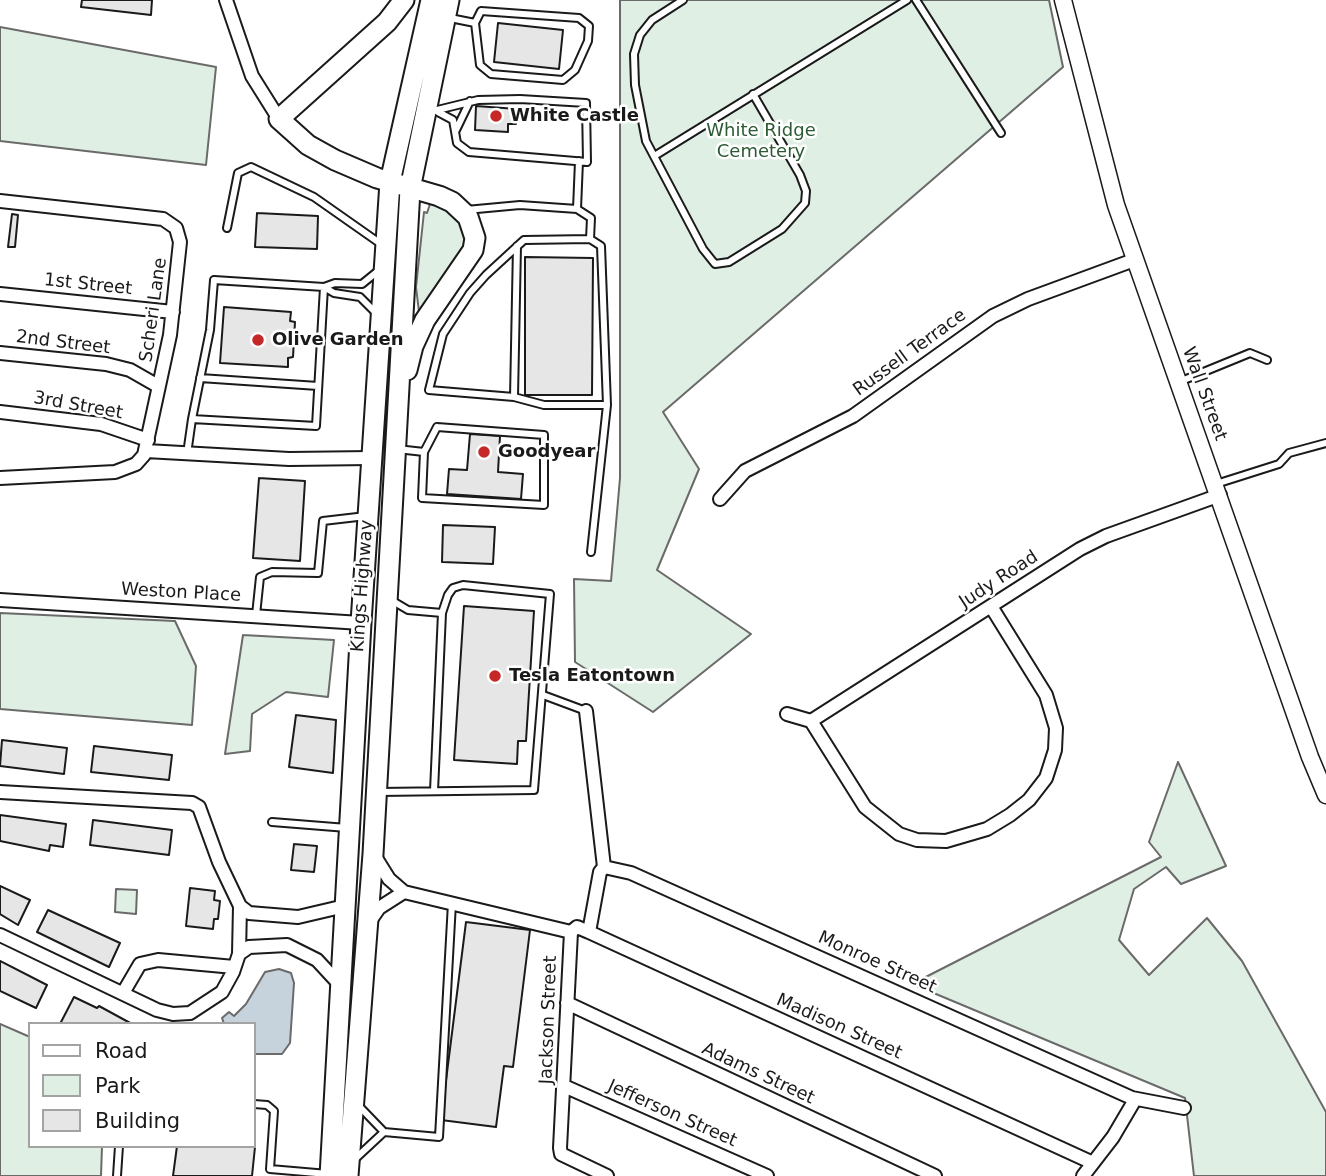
<!DOCTYPE html>
<style>
body{margin:0}
#map{position:relative;width:1326px;height:1176px;overflow:hidden;background:#fff;font-family:"DejaVu Sans",sans-serif}
canvas{display:block}
.legend{position:absolute;left:28px;top:1022px;width:228px;height:126px;box-sizing:border-box;background:#fff;border:2px solid #a3a3a3;margin:0;padding:9px 12px;list-style:none;font-size:21px;color:#1a1a1a}
.legend li{display:flex;align-items:center;gap:14px;height:35px}
.legend b{width:35px;border:2px solid #a3a3a3}
</style>
<div id="map">
<canvas width="1326" height="1176"></canvas>
<ul class="legend">
<li><b style="height:9px;background:#fff"></b>Road</li>
<li><b style="height:19px;background:#e0efe3"></b>Park</li>
<li><b style="height:19px;background:#e6e6e6"></b>Building</li>
</ul>
</div>
<script>
const g = document.querySelector('canvas').getContext('2d');
g.lineJoin = 'round';
function fillPath(path, color) { g.fillStyle = color; g.fill(path, 'evenodd'); }
const shape = rows => new Path2D(rows.map(r => 'M' + r).join(''));
function strokePath(path, color, width, dash) { g.strokeStyle = color; g.lineWidth = width; g.lineCap = dash ? 'butt' : 'round'; g.setLineDash(dash || []); g.stroke(path); }
function write(font, color, halo, rows, align = 'center') {
  g.font = font + ' "DejaVu Sans",sans-serif'; g.lineWidth = 5; g.setLineDash([]); g.textBaseline = 'middle'; g.strokeStyle = halo; g.fillStyle = color; for (const [text, x, y, turn = 0] of rows) {
    g.save(); g.translate(x, y); g.rotate((+turn || 0) * Math.PI / 180); g.textAlign = isNaN(turn) ? turn : align; if (halo) g.strokeText(text, 0, 0); g.fillText(text, 0, 0); g.restore();
  }
}
const green = shape([
 [620,0,1049,0,1063,67,663,412,699,469,657,570,751,634,653,712,575,662,574,579,611,581,620,478,620,0],
 [0,27,216,67,206,165,0,141,0,27],
 [431,201,458,217,465,240,462,252,419,312,416,287,424,212,427,213,431,201],
 [0,613,175,621,196,666,192,725,0,709,0,613],
 [243,635,334,640,328,697,286,692,252,714,250,751,225,754,243,635],
 [1178,762,1226,866,1181,884,1166,867,1134,889,1119,940,1149,975,1207,918,1242,961,1326,1112,1326,1176,1194,1176,1185,1098,912,984,1161,857,1149,842,1178,762],
 [116,889,137,890,136,914,115,912,116,889],
 [0,1024,30,1037,30,1146,102,1146,101,1176,0,1176,0,1024]
]);
const water = shape([
 [279,969,291,973,294,983,290,1043,282,1054,254,1054,254,1024,224,1024,222,1018,229,1012,234,1016,246,1004,265,972,279,969]
]);
const building = shape([
 [82,0,152,0,151,15,81,7,82,0],
 [498,23,563,30,559,69,494,62,498,23],
 [476,106,517,109,516,124,508,124,508,132,475,130,476,106],
 [257,213,318,216,317,249,255,247,257,213],
 [12,214,18,215,15,247,8,247,12,214],
 [525,257,593,258,592,395,525,395,525,257],
 [224,307,291,312,290,321,295,322,293,357,288,358,288,367,220,363,224,307],
 [470,434,500,436,498,472,523,474,521,499,447,494,449,469,467,470,470,434],
 [259,478,305,481,300,561,253,558,259,478],
 [443,525,495,527,493,564,442,562,443,525],
 [464,606,534,611,526,741,518,741,517,764,454,760,464,606],
 [296,715,336,720,333,773,289,767,296,715],
 [2,740,67,748,64,774,0,766,2,740],
 [94,746,172,755,169,780,91,772,94,746],
 [0,815,66,824,63,847,50,845,49,851,0,841,0,815],
 [93,820,172,830,169,855,90,845,93,820],
 [294,844,317,846,314,872,291,870,294,844],
 [0,886,30,900,18,925,0,914,0,886],
 [190,888,215,891,214,900,220,901,218,919,214,919,213,929,186,926,190,888],
 [48,910,120,943,109,967,37,932,48,910],
 [466,922,530,930,513,1067,504,1066,496,1127,441,1120,466,922],
 [0,961,47,985,36,1008,0,991,0,961],
 [74,997,97,1008,99,1006,132,1024,60,1024,74,997],
 [177,1146,255,1147,252,1176,173,1176,177,1146]
]);
const service = shape([
 [683,0,652,20,640,35,634,54,635,85,646,141,703,249,715,264,729,262,782,229,805,203,806,191,800,175,753,94],
 [916,0,1001,133],
 [450,18,475,23,481,11,579,18,589,26,588,41,575,70,563,80,491,74,480,65,475,23],
 [429,112,478,100,520,99,586,103,587,162,469,152,457,143,453,120,438,112],
 [456,130,470,101],
 [656,155,907,0],
 [466,210,520,205,577,209,579,161],
 [227,228,238,173,251,167,314,197,381,244],
 [517,246,514,397,429,390,443,334,470,293,486,275,524,240,590,239,591,218,577,209],
 [375,312,360,297,334,293,324,287,335,283,362,284,378,271],
 [200,378,318,386],
 [1179,382,1250,353,1267,360],
 [514,397,544,405,607,405,601,246,590,239],
 [437,427,544,435,544,505,422,498,424,452,437,427],
 [397,449,424,452],
 [187,454,192,419,316,426,324,287,214,280,210,330,192,419],
 [1216,484,1279,464,1289,453,1326,443],
 [591,552,607,405],
 [391,600,408,610,442,613],
 [256,615,260,577,272,572,318,573,323,521,366,516],
 [543,695,586,711],
 [379,792,534,790,550,594,463,585,453,588,448,595,442,613,434,791],
 [272,822,347,828],
 [254,1104,267,1105,274,1111,270,1169,328,1174],
 [358,1105,384,1132,439,1137,452,903],
 [355,1159,384,1132],
 [117,1176,119,1146]
]);
const minor = shape([
 [226,0,252,76,279,119],
 [0,201,163,219,176,228,180,242,170,335,144,455,136,464,115,472,0,478],
 [0,294,173,312],
 [0,353,106,364,130,370,158,386],
 [0,412,101,424,148,440],
 [146,451,289,459,371,458],
 [720,499,745,471,853,416,993,316,1028,299,1134,260],
 [0,600,361,623],
 [586,711,604,867,600,872,589,932],
 [787,714,811,721],
 [811,721,865,807,899,834,917,840,946,841,987,829,1010,815,1029,800,1046,778,1055,750,1056,728,1046,695,992,608],
 [811,721,1080,549,1106,536,1220,495],
 [0,792,192,803,199,807,219,862,240,906,249,913,298,917,345,906],
 [374,855,389,879,404,892,571,932],
 [604,867,631,873,1132,1098,1184,1108],
 [370,921,379,908,404,892],
 [571,932,577,927,589,932,1093,1163],
 [571,932,560,1148,561,1154,607,1176],
 [0,935,157,1010,173,1014,190,1013,222,992,233,972,239,954,240,906],
 [239,954,249,947,287,945,317,960,341,986],
 [123,993,140,964,158,960,234,967],
 [567,1003,935,1176],
 [564,1086,767,1176],
 [1083,1176,1113,1137,1133,1103,1132,1098]
]);
const tertiary = shape([
 [1063,0,1116,205,1310,757,1326,795]
]);
const primary = shape([
 [404,0,387,22,279,119,308,145,335,160,377,178,439,196,452,202,468,217,475,238,473,250,425,320,413,346,407,370],
 [330,1176,361,623,390,182,431,0],
 [348,1176,373,854,410,189,449,0]
]);
const markers = [
 [496,116,7,"#c62828"],
 [258,340,7,"#c62828"],
 [484,452,7,"#c62828"],
 [495,676,7,"#c62828"]
];
const poiNames = [
 ["White Castle",510,116],
 ["Olive Garden",272,340],
 ["Goodyear",498,452],
 ["Tesla Eatontown",509,676]
];
const parkNames = [
 ["White Ridge",761,131],
 ["Cemetery",761,152]
];
const streetNames = [
 ["1st Street",88,285,6],
 ["Scheri Lane",154,310,-82],
 ["2nd Street",63,343,7],
 ["Russell Terrace",910,353,-36],
 ["Wall Street",1204,394,70],
 ["3rd Street",78,406,10],
 ["Judy Road",999,580,-33],
 ["Kings Highway",363,586,-86],
 ["Weston Place",181,593,3],
 ["Monroe Street",877,963,24],
 ["Jackson Street",549,1020,-88],
 ["Madison Street",839,1027,24],
 ["Adams Street",758,1074,25],
 ["Jefferson Street",672,1114,24]
];
fillPath(green, '#e0efe3');
strokePath(green, '#6a6a6a', 2);
fillPath(water, '#c6d2dc');
strokePath(water, '#6a6a6a', 2);
fillPath(building, '#e6e6e6');
strokePath(building, '#1a1a1a', 2);
strokePath(service, '#1a1a1a', 10);
strokePath(minor, '#1a1a1a', 16);
strokePath(tertiary, '#1a1a1a', 19);
strokePath(primary, '#1a1a1a', 23);
strokePath(service, '#fff', 6);
strokePath(minor, '#fff', 12);
strokePath(tertiary, '#fff', 16);
strokePath(primary, '#fff', 19);
for (const [x, y, r, color] of markers) { const dot = new Path2D(); dot.arc(x, y, r, 0, 2 * Math.PI); g.fillStyle = color; g.fill(dot); strokePath(dot, '#fff', 2.5); }
write('bold 18px', '#1a1a1a', '#fff', poiNames, 'left');
write('18px', '#2b5a34', '#fff', parkNames);
write('18px', '#1a1a1a', '#fff', streetNames);
</script>
